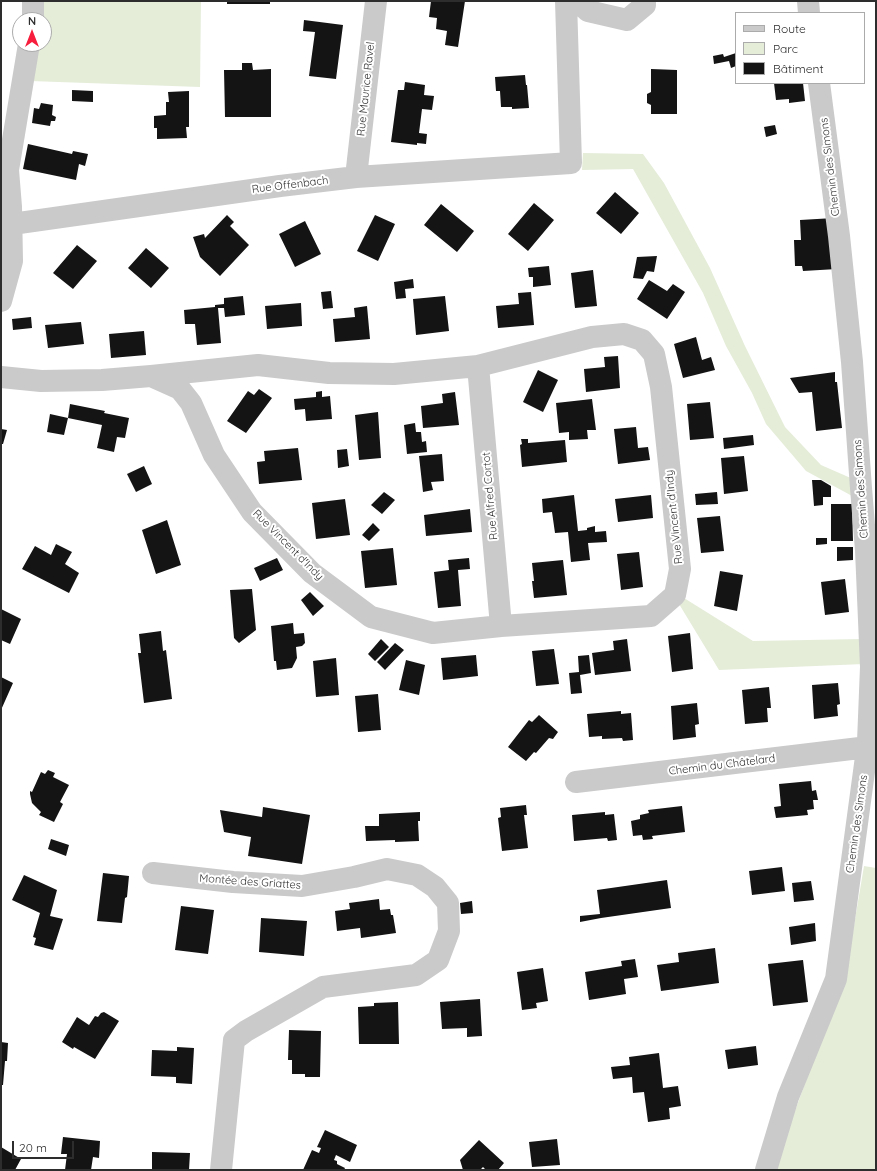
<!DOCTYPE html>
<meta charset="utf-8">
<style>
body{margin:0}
#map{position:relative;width:877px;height:1171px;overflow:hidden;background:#fff;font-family:Quicksand,sans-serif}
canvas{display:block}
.frame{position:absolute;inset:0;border:2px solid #2d2d2d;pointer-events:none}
.legend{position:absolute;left:735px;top:12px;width:130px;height:72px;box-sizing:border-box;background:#fff;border:1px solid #ababab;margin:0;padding:5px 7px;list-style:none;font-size:12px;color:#2d2d2d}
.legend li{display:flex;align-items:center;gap:8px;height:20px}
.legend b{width:20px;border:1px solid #ababab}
.north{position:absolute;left:12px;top:12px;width:40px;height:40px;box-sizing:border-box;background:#fff;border:1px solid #ababab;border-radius:50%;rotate:0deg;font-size:11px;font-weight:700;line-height:16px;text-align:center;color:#2d2d2d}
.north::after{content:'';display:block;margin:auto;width:14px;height:18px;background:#f61e3c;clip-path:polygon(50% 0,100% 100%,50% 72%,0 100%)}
.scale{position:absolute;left:12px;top:1141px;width:62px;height:18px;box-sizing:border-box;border:2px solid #2d2d2d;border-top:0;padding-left:5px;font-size:12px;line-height:14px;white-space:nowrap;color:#2d2d2d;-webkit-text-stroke:3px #fff;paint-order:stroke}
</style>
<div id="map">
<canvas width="877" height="1171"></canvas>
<div class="frame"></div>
<ul class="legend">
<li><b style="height:5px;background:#cacaca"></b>Route</li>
<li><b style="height:11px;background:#e5edd9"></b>Parc</li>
<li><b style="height:11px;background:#141414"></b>Bâtiment</li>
</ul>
<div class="north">N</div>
<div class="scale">20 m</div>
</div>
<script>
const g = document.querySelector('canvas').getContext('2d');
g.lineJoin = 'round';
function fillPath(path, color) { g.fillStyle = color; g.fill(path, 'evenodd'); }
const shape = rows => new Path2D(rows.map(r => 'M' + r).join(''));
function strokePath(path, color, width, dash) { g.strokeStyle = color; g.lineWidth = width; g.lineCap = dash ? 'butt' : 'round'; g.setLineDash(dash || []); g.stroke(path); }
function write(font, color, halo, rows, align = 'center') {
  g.font = font + ' Quicksand,sans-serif'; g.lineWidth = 4; g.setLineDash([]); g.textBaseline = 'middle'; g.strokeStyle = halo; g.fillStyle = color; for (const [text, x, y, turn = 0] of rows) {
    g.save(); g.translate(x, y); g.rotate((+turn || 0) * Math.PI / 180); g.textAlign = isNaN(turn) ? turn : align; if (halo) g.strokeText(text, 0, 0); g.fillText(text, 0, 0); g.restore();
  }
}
const green = shape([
 [40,1,201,1,200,87,30,81,35,44,44,44,44,20],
 [583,153,643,154,664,183,710,268,745,346,785,427,821,465,853,479,854,497,806,471,766,424,752,393,726,346,703,293,633,169,582,170],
 [684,598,753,641,863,639,864,664,719,670,679,604],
 [864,866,876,868,876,1170,773,1170,846,973]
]);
const building = shape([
 [227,1,270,1,270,4,227,4],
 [431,1,465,1,458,47,445,45,447,31,436,29,437,18,429,17],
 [304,20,343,25,336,79,309,76,315,32,303,31],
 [736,53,736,66,731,68,729,61,714,64,713,56,723,54,724,57],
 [242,63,252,63,253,70,271,69,271,117,225,117,224,70,242,70],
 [651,69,677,70,677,114,651,114,651,105,647,103,647,94,651,92],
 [525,75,526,85,527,85,529,108,512,109,512,107,501,107,500,91,496,91,495,77],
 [405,82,425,85,424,95,434,96,432,110,422,109,419,133,427,134,426,144,417,143,417,145,391,142,398,90,404,90],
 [774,83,803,83,805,101,789,103,789,99,776,100],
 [72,90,93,91,93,102,72,101],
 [189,91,189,127,186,127,187,138,157,139,157,128,154,128,154,116,166,115,166,102,169,102,168,92],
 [41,103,53,105,52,115,56,117,55,121,51,121,50,126,32,123,34,108,39,109],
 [775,125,777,134,766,137,764,127],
 [28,144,72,154,73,151,88,154,85,166,79,164,76,180,23,169],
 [615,192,639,213,621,234,596,213],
 [534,203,554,220,528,251,508,234],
 [441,204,474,231,457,252,424,225],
 [227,215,234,222,230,226,249,245,220,276,200,257,193,237,204,234,205,238],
 [375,215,395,224,378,261,357,251],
 [834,218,837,269,803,271,802,266,795,266,794,240,801,240,800,220],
 [305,221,321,254,295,267,279,234],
 [77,245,97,261,73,289,53,273],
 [146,248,169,268,151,288,128,268],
 [657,256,654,272,647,271,643,279,633,278,637,257],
 [549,266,551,285,533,287,533,277,529,277,528,268],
 [593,270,597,306,575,308,571,273],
 [413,279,414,288,405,289,406,298,396,299,394,282],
 [649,280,667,291,673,284,685,292,667,319,637,299],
 [331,291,333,308,323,309,321,292],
 [531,292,534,325,498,328,496,306,519,304,518,293],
 [243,296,245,315,225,317,224,308,218,308,221,343,197,345,195,324,185,324,184,310,215,307,215,305,224,304,224,298],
 [445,296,449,331,416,335,413,299],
 [301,303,302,326,267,329,265,306],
 [367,306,370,339,335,342,333,319,355,317,354,308],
 [31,317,32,328,13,330,12,319],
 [81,322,84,344,48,348,45,325],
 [144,331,146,355,111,358,109,334],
 [696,337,702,360,711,357,715,370,683,378,674,344],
 [618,356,620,388,586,392,584,369,605,367,604,357],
 [538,370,558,380,543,412,523,402],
 [835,372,835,382,837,382,842,428,816,431,812,392,799,393,790,378],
 [259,389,272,398,246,433,227,421,248,391,254,395],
 [322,391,322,397,330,396,332,419,306,421,305,409,295,410,294,399,316,397,316,392],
 [455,392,459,425,423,428,421,406,443,403,442,394],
 [592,399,596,430,587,430,588,439,569,440,569,432,559,433,556,403],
 [710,402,714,438,690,440,687,404],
 [70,404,105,411,104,413,129,418,125,438,117,437,114,452,97,448,102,425,68,418],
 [378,412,381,458,359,460,355,415],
 [50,414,68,418,64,435,47,432],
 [415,423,416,432,421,432,422,442,426,441,427,452,407,454,404,425],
 [636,427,638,448,648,447,650,460,618,464,614,429],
 [1,429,7,430,3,444,1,444],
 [753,435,754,445,724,449,723,438],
 [521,439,528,439,528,443,565,440,567,462,522,467,520,445,522,444],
 [298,448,302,480,259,484,257,462,265,461,264,451],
 [347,449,349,466,338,468,337,450],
 [442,454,444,481,431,482,433,490,423,492,419,456],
 [744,456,748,491,724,494,721,458],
 [144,466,152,484,136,492,127,474],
 [812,480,821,480,831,486,831,497,823,497,823,505,814,506],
 [384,492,395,500,382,514,371,505],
 [717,492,718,504,696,505,695,494],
 [574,495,578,531,587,530,587,528,595,526,595,532,606,531,607,542,588,543,590,560,571,562,568,532,555,533,552,512,543,513,542,499],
 [651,495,653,518,618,522,615,499],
 [345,499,350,535,316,539,312,503],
 [831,504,852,504,853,541,831,541],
 [470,509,472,532,426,536,424,515],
 [720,516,724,551,701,553,697,518],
 [167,520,181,565,156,574,142,530],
 [373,523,380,530,369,541,362,535],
 [816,538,827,538,827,544,816,545],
 [56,544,72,552,65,564,79,573,69,593,22,569,35,546,51,555],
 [837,547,853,547,853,560,837,561],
 [393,548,397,585,365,588,361,551],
 [639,552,643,587,621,590,617,554],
 [277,558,283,570,260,581,254,568],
 [469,558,470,569,458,570,461,606,438,608,434,572,449,570,448,560],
 [563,560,567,595,534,598,532,581,534,581,532,563],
 [720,571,743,575,737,611,714,606],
 [845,579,849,612,825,615,821,582],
 [252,589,256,630,239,643,234,638,230,590],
 [310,592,324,606,313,616,301,600],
 [1,609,21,619,10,644,1,640],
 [293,623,294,634,304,633,305,643,302,646,296,647,297,658,292,668,277,670,276,661,274,661,271,626],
 [161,631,163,651,166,650,172,699,144,703,138,653,141,653,139,634],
 [690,633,693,669,672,672,668,636],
 [381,639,389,647,375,661,368,654],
 [627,639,631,671,595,675,592,653,614,650,613,641],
 [395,643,404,650,385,670,377,662],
 [554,649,559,684,536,686,532,651],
 [476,655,478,676,443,680,441,658],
 [589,655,591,673,580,675,582,693,571,694,569,673,579,672,578,656],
 [336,658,339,695,316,697,313,661],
 [406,660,425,665,419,695,399,690],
 [1,677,13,683,1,710],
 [838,683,840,704,837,705,838,716,814,719,812,685],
 [769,687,771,708,767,708,768,722,745,724,742,690],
 [378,694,381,730,358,732,355,696],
 [697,703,699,724,695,725,696,737,673,740,671,706],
 [621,711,621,714,631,713,633,740,623,741,622,738,602,739,602,736,589,737,587,714],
 [539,715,558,732,553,739,549,738,536,753,534,752,526,761,508,747,529,720,532,722],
 [48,770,55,773,53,777,69,785,60,802,63,804,54,822,39,815,41,812,32,803,30,794,30,791,32,792,41,772,45,774],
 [811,781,812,791,816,790,818,800,813,800,814,809,807,810,808,815,776,818,774,807,781,806,779,784],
 [526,805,527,815,524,815,528,848,502,851,498,818,501,817,500,808],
 [682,806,685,832,652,836,653,839,643,840,642,835,633,836,631,821,640,819,640,815,649,813,648,810],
 [263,807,310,815,302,864,248,856,251,837,224,832,220,810,262,817],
 [420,812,420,821,418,821,419,841,395,842,395,840,366,841,365,826,379,826,379,814],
 [605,812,605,815,614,814,617,840,608,841,607,838,574,841,572,815],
 [51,839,69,845,66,856,48,849],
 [782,867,785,891,752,895,749,871],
 [103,873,129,876,127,897,125,898,122,923,97,921],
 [24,875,57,890,50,916,63,919,53,950,34,945,36,938,33,937,40,913,12,900],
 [667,880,671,908,601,918,580,922,580,916,600,914,597,890],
 [811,881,814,900,794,902,792,883],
 [379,899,380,910,390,909,391,915,393,915,396,933,361,938,360,928,337,931,335,911,350,909,349,903],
 [472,901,473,913,461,914,460,903],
 [181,906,214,910,208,954,175,950],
 [261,918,307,921,304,956,259,952],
 [815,923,816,941,791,945,789,927],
 [715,948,719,983,661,991,657,965,679,962,678,953],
 [635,959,638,977,624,979,626,994,589,1000,585,972,622,966,621,961],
 [803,960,808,1002,773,1006,768,964],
 [543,968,548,1001,536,1003,537,1008,522,1010,517,972],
 [480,999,482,1036,467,1037,467,1028,442,1029,440,1002],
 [398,1002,399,1044,359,1044,358,1007,374,1006,374,1003],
 [104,1012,119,1021,95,1059,74,1047,73,1049,62,1042,77,1017,89,1025,95,1016,98,1017,101,1013],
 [289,1030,321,1031,320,1077,305,1077,305,1074,292,1074,292,1060,288,1060],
 [1,1042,8,1043,7,1061,5,1061,3,1085,1,1085],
 [756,1046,758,1065,728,1069,725,1050],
 [177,1047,194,1048,192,1084,176,1083,176,1077,151,1076,152,1050,177,1051],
 [659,1053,663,1088,678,1086,681,1106,669,1108,670,1119,648,1122,644,1092,633,1093,632,1077,613,1079,611,1067,630,1065,629,1057],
 [325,1130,357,1145,350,1162,336,1155,334,1160,337,1161,337,1164,345,1168,344,1170,303,1170,312,1150,319,1153,321,1148,317,1147],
 [63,1137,100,1141,99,1158,93,1157,91,1170,65,1170,67,1154,61,1154],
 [557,1139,560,1165,532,1167,529,1142],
 [479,1140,504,1163,498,1170,486,1170,483,1167,480,1170,463,1170,460,1160],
 [1,1147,21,1159,15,1170,1,1170],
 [152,1152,190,1153,189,1170,152,1170]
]);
const minor = shape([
 [577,1,588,11,627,20,645,5,645,1],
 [808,1,809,13],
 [33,20,33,1],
 [356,177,376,1],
 [12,224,280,186,356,177,571,163,566,1],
 [1,301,12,261,11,207,8,170,29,44],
 [478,366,501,626],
 [1,377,41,381,102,380,151,376,258,365,329,373,394,374,478,366,592,337,624,334,642,340,654,354,661,387,680,569,675,595,651,616,501,626,433,633,371,617,312,573,252,512,214,455,191,403,180,389,151,376],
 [576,782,868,747,876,748],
 [153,873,233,882,302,886,354,877,387,869,417,875,435,887,448,903,449,931,438,960,416,975,323,987,246,1031,234,1040,221,1170],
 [766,1170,788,1097,836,979,868,742,871,667,866,550,861,488,852,362,839,236,819,83]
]);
const streetNames = [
 ["Rue Maurice Ravel",366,89,-84],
 ["Chemin des Simons",830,167,-97],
 ["Rue Offenbach",290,185,-7],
 ["Chemin des Simons",861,489,-94],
 ["Rue Alfred Cortot",490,496,-95],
 ["Rue Vincent d'Indy",674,517,-96],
 ["Rue Vincent d'Indy",288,545,45],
 ["Chemin du Châtelard",722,765,-7],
 ["Chemin des Simons",857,824,-82],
 ["Montée des Griattes",250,882,4]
];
fillPath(green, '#e5edd9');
fillPath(building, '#141414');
strokePath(minor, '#cacaca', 22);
write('11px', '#2d2d2d', '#fff', streetNames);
</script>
